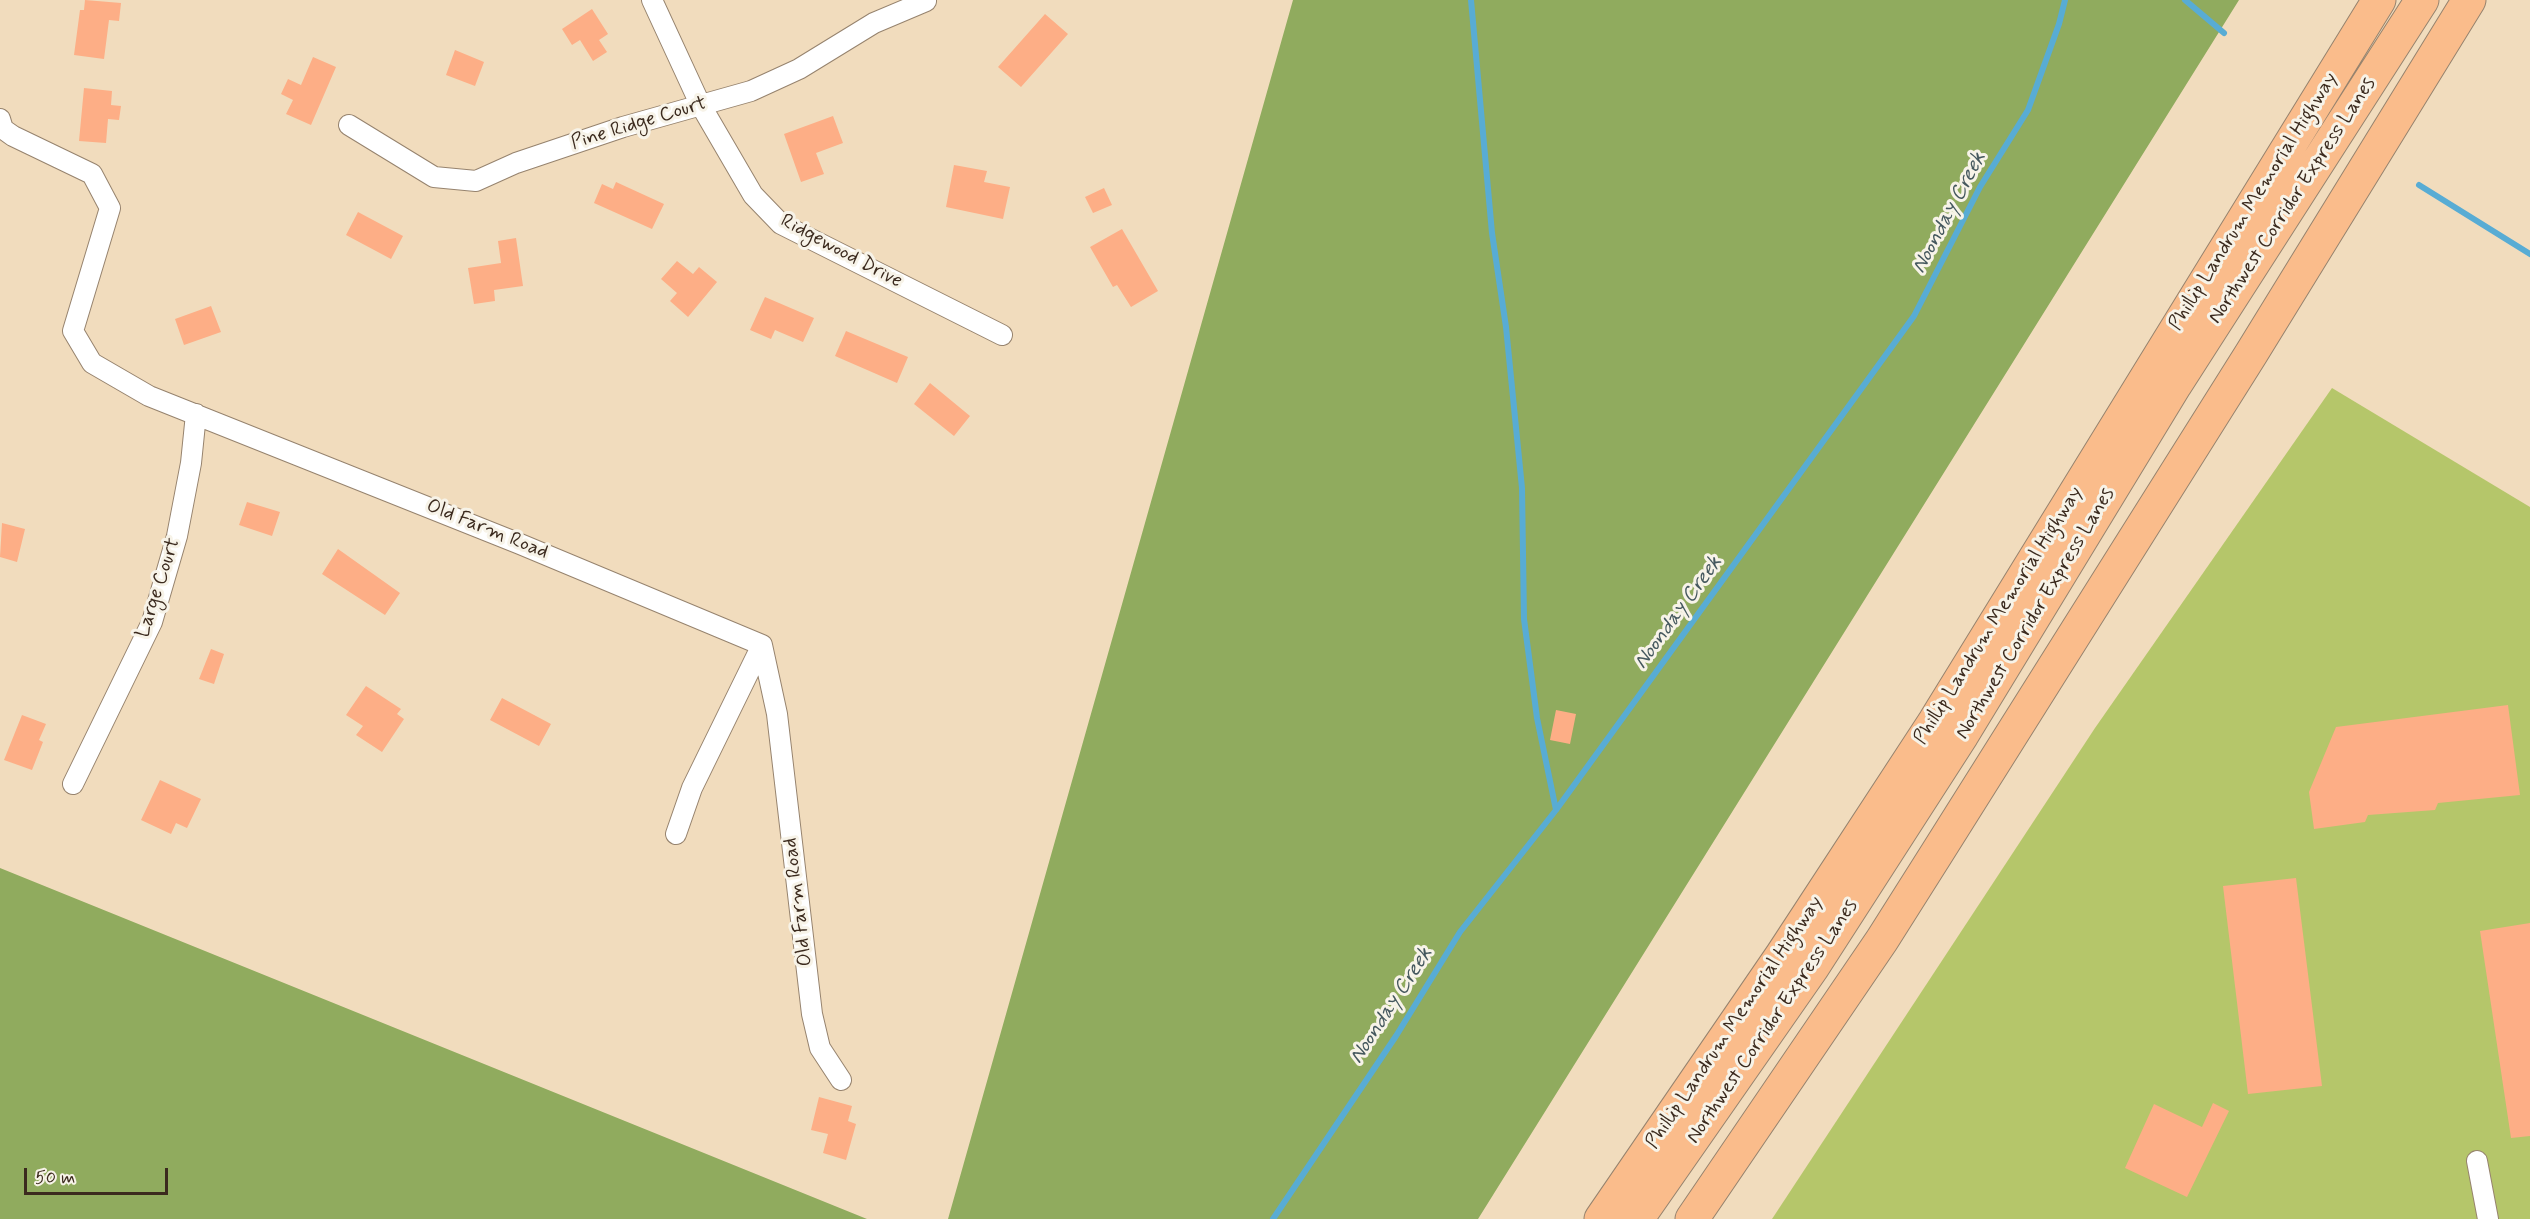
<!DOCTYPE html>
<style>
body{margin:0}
#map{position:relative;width:2530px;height:1219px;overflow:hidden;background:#f1dcbd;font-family:Mynerve,sans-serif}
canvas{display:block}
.scale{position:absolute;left:24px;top:1168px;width:144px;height:27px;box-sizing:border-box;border:3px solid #3b2a1e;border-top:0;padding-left:8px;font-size:18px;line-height:21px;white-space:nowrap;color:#3b2a1e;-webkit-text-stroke:4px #f7f3e8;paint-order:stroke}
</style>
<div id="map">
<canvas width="2530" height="1219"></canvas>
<div class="scale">50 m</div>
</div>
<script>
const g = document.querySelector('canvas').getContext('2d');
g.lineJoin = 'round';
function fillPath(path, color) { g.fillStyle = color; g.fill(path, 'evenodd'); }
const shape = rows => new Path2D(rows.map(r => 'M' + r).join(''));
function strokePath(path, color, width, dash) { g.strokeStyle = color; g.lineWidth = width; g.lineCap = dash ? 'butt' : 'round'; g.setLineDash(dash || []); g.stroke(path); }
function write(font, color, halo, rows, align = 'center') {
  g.font = font + ' Mynerve,sans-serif'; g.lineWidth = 6; g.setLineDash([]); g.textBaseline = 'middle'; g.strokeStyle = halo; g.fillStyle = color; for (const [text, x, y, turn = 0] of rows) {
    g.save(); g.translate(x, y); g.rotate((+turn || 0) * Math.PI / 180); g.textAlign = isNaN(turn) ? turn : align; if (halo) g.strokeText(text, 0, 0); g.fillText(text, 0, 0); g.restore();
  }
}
const green = shape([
 [2332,388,2530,507,2530,1219,1772,1219,2095,728]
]);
const forest = shape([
 [1293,0,2239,0,1478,1219,948,1219],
 [0,868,867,1219,0,1219]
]);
const stream = shape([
 [1471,0,1492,233,1506,327,1522,488,1524,619,1537,718,1556,810],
 [2185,0,2224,33],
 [2419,185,2530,254],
 [1273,1219,1396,1036,1460,932,1556,810,1914,316,1980,187,2028,110,2059,24,2065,0]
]);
const building = shape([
 [85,0,121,3,119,21,109,20,104,59,74,55,80,10,84,10],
 [592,9,608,34,599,40,607,52,593,61,580,40,572,45,562,29],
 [1045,14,1068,34,1021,87,998,67],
 [455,50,484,62,475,86,446,75],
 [313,57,336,67,311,125,286,114,293,100,281,94,288,79,301,85],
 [84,88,112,91,111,105,121,106,119,120,108,119,106,143,79,141],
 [833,116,843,143,816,153,824,174,801,182,784,134],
 [954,165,987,171,984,182,1010,187,1003,219,946,207],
 [616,182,664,204,652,229,594,203,602,184,613,189],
 [1104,188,1112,205,1093,213,1085,197],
 [358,212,403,236,391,259,346,235],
 [1122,229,1158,291,1131,307,1117,285,1113,287,1090,247],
 [516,238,523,286,494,290,495,301,474,304,468,268,501,263,498,241],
 [677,261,693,274,699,267,717,282,688,317,670,301,677,293,661,279],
 [765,297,814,318,803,342,775,330,771,339,750,330],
 [211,306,221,332,184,345,175,319],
 [846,331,908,357,897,383,835,356],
 [930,383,970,416,954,436,914,404],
 [247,502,280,512,272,536,239,525],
 [2,523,25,529,17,562,0,557],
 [338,549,400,593,385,615,322,574],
 [211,649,224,654,214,684,199,679],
 [366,686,401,709,397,714,404,719,382,752,356,735,363,726,346,715],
 [502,698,551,724,539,746,490,720],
 [2508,705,2520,795,2438,803,2435,810,2368,815,2365,822,2314,829,2309,792,2336,727],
 [1556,710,1576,714,1570,744,1550,740],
 [22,715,46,724,39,740,43,742,32,770,4,760],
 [160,780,201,799,187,828,176,823,171,834,141,820],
 [2296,878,2322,1086,2248,1094,2223,886],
 [2530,923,2530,1136,2511,1138,2480,931],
 [819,1097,852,1106,848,1121,856,1124,846,1160,823,1153,828,1134,811,1130],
 [2213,1103,2229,1111,2187,1197,2125,1168,2154,1104,2202,1127]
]);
const street = shape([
 [652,0,700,104,753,195,781,224,1002,335],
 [0,119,3,129,13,136,92,174,110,208,73,331,92,363,149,396,520,544,762,645,777,714,812,1014,820,1048,841,1080],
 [349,125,434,177,476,181,516,163,623,127,751,91,799,69,874,23,926,1],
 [73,784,152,622,177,536,191,463,196,414],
 [676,834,692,788,762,645],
 [2477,1161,2488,1219]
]);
const highway = shape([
 [1601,1219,1782,955,1935,721,2379,0],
 [1637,1219,1812,968,1962,735,2175,385,2422,0],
 [1692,1219,1882,940,1937,853,2251,354,2469,0]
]);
const streetNames = [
 ["Pine Ridge Court",639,124,-17],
 ["Northwest Corridor Express Lanes",2293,201,-57],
 ["Phillip Landrum Memorial Highway",2254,202,-58],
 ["Ridgewood Drive",841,252,28],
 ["Old Farm Road",487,530,22],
 ["Large Court",159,588,-72],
 ["Northwest Corridor Express Lanes",2036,614,-59],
 ["Phillip Landrum Memorial Highway",1999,616,-58],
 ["Old Farm Road",799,902,-97],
 ["Northwest Corridor Express Lanes",1773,1022,-56],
 ["Phillip Landrum Memorial Highway",1735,1023,-56]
];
const waterNames = [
 ["Noonday Creek",1950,213,-62],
 ["Noonday Creek",1679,613,-54],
 ["Noonday Creek",1392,1006,-57]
];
fillPath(green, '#b5c66a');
fillPath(forest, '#90ab5e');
strokePath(stream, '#58acd4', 6);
fillPath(building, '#fdae86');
strokePath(street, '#96836e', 22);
strokePath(highway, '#96836e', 35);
strokePath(street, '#fff', 20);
strokePath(highway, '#fabc8b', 33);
write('20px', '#3b2a1e', '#f7f3e8', streetNames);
write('italic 21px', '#45585e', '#f7f3e8', waterNames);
</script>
